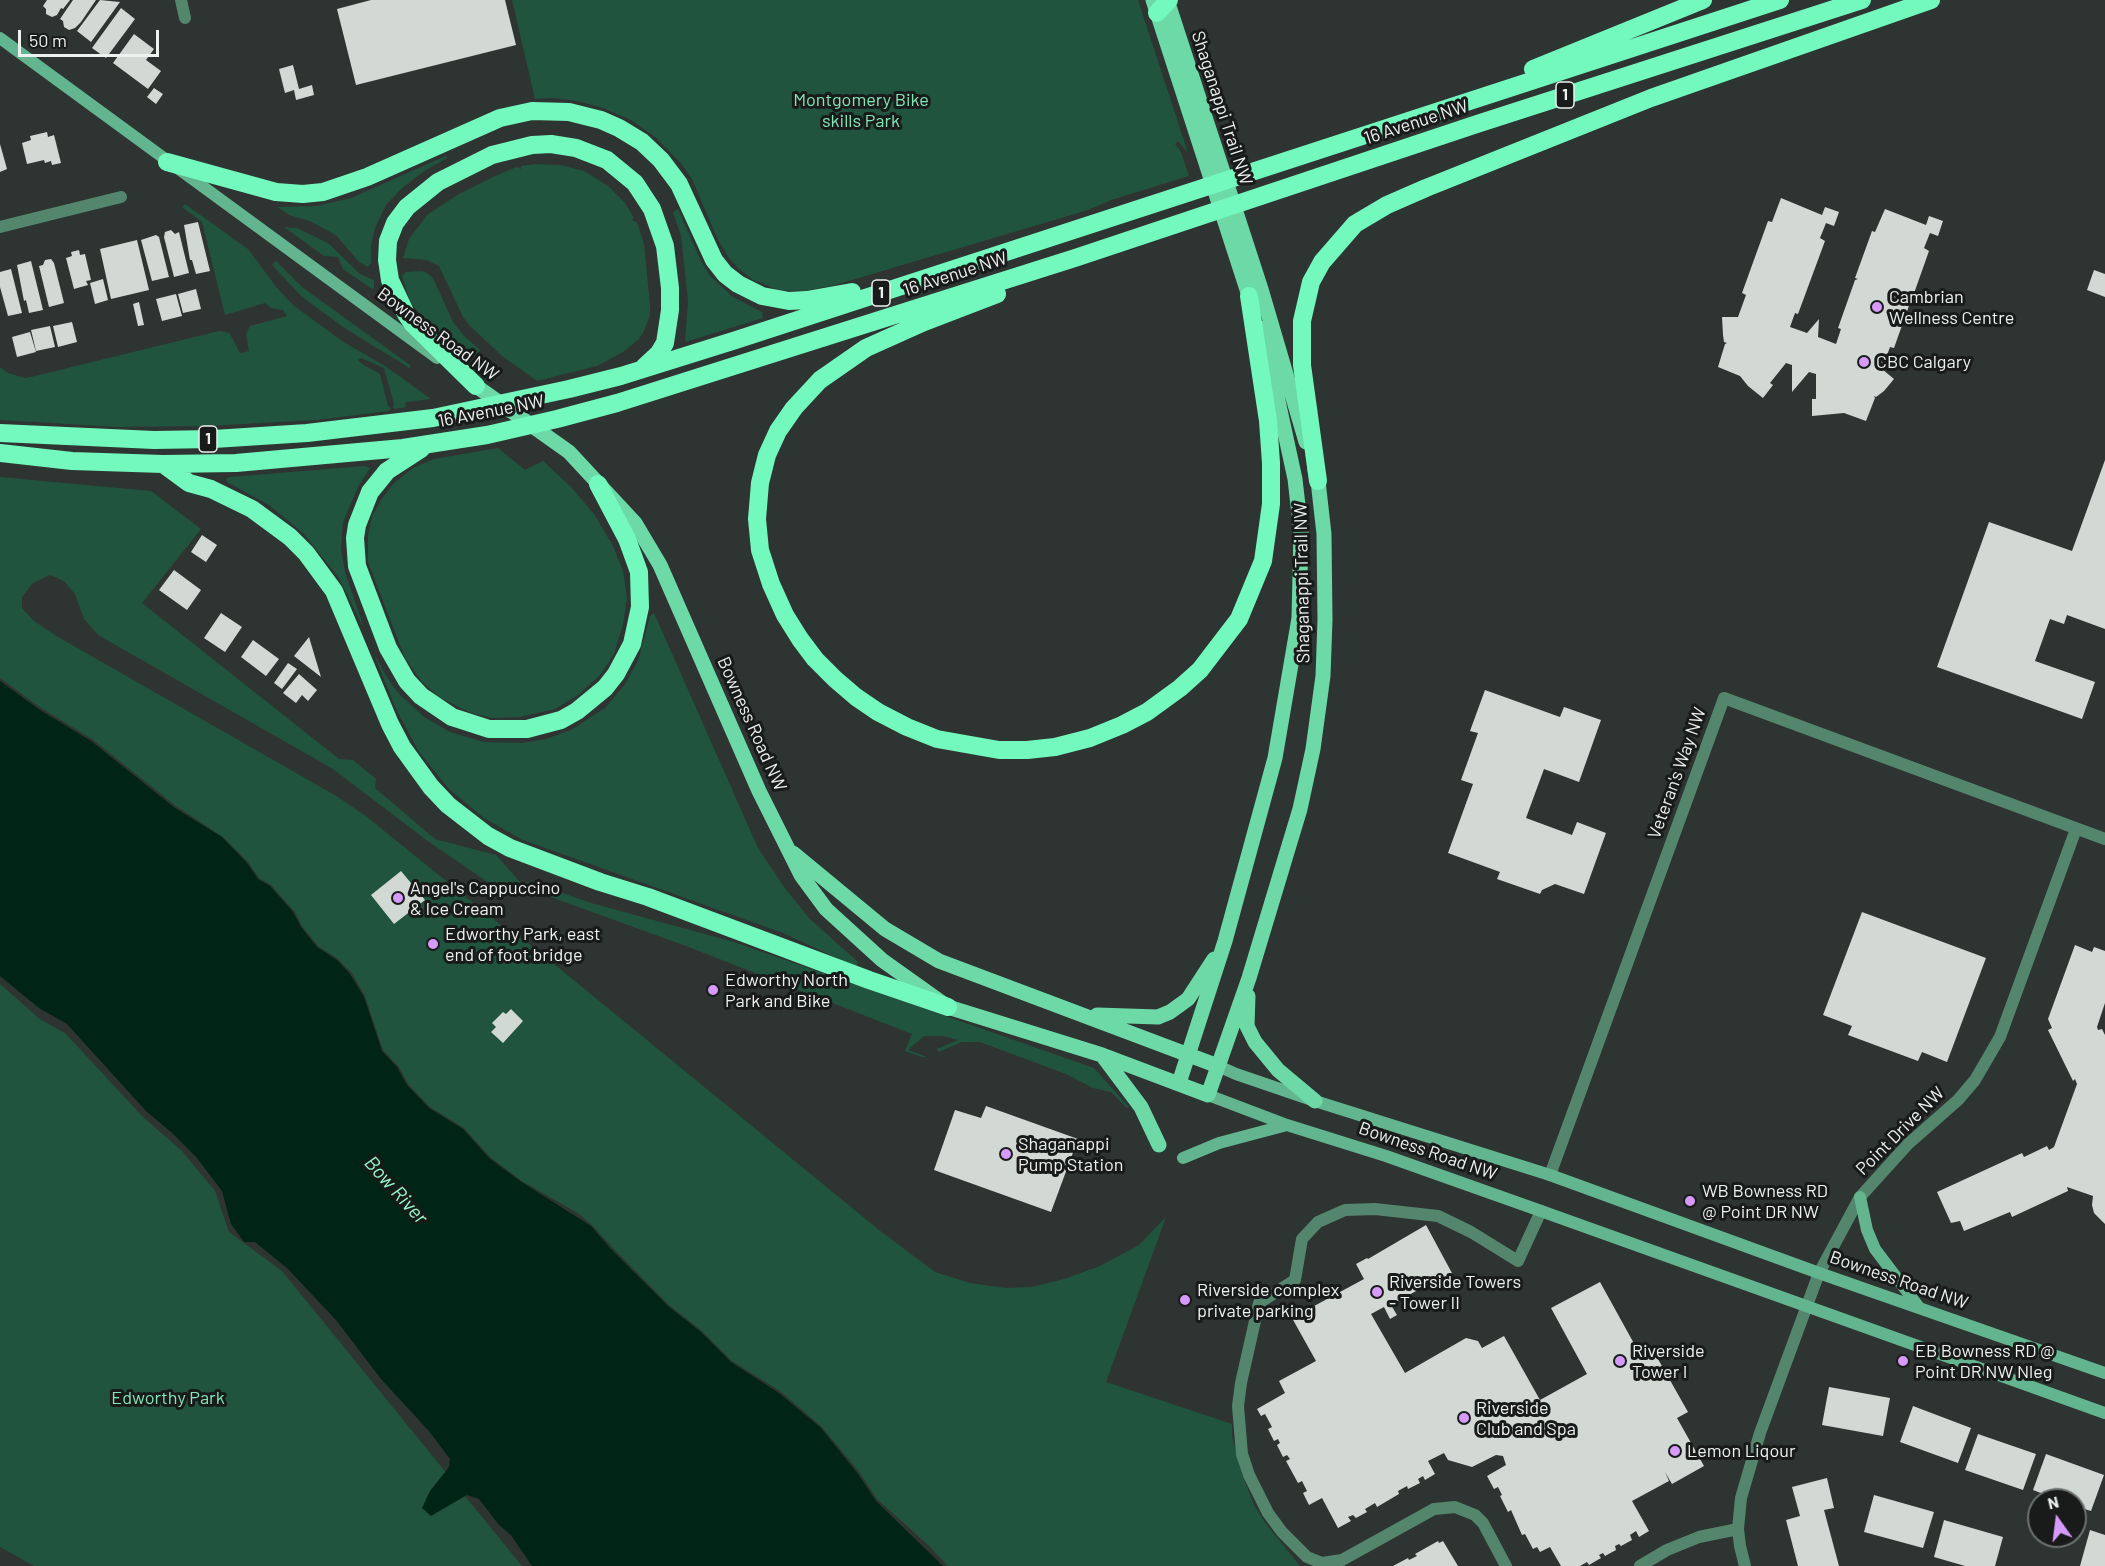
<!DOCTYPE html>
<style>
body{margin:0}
#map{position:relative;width:2105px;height:1566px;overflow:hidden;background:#2e3431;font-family:Barlow,sans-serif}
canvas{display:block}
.north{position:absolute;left:2027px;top:1488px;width:60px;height:60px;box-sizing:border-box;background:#181b1a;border:2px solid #6d716f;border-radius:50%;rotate:346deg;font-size:16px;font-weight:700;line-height:24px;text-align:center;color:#edf1ef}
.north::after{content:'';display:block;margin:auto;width:21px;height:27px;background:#d69bfa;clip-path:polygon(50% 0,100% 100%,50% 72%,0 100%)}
.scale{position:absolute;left:18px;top:30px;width:141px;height:27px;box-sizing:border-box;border:3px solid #edf1ef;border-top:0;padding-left:8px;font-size:18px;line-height:21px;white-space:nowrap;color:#edf1ef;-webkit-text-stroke:4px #181b1a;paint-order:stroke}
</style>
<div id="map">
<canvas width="2105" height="1566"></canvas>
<div class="north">N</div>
<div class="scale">50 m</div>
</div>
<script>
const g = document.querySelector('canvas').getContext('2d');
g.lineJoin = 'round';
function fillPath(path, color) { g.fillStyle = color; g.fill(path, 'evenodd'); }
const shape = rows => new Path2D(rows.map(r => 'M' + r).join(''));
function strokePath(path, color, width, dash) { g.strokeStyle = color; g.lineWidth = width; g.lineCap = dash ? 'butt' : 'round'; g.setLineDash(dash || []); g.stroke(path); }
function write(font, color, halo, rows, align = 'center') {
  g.font = font + ' Barlow,sans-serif'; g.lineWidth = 6; g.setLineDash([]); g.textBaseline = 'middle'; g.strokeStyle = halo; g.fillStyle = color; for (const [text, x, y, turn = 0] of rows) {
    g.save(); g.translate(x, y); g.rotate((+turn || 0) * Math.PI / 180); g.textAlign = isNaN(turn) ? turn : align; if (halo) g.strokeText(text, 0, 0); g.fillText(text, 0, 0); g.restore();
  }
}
const green = shape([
 [512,0,1138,0,1188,153,1178,141,1175,144,1181,152,1189,176,1111,200,1088,210,835,285,805,291,778,290,753,280,739,269,729,258,718,240,692,179,680,162,655,137,631,120,603,108,577,101,554,98,535,99],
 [446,156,447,158,426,170,403,187,386,205,375,228,371,246,371,263,368,267,358,261,336,235,310,221,289,215,277,207,317,206,351,198],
 [535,164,560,165,584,171,608,186,625,203,634,218,632,219,633,221,635,221,638,225,644,244,650,305,650,315,644,331,639,339,623,352,597,366,537,381,502,356,470,326,463,317,439,266,426,260,403,258,409,239,428,214,459,194,493,177,514,168,518,167,521,169,521,166],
 [185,204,248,249,277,288,293,305,342,341,385,366,431,399,407,402,405,403,406,407,395,409,393,407,394,404,384,368,361,358,358,360,362,364,380,374,388,406,391,408,389,411,316,420,208,426,118,427,0,420,0,367,8,373,25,378,31,377,219,331,226,332,230,334,240,353,249,351,246,334,250,326,287,316,283,310,271,308,265,303,225,315,202,222,182,207],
 [678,209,700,259,710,276,733,297,762,312,763,318,685,342,688,301,681,236,673,212],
 [284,227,297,228,328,243,360,274,374,280,374,288,372,289,343,269,338,257,324,256],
 [276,261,302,287,410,365,411,369,346,329,302,297,272,265],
 [422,271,427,273,433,278,453,322,465,337,480,350,474,357,425,320,410,302,402,276,406,272],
 [498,448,525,470,543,461,571,487,594,514,613,546,623,571,627,598,623,624,614,654,600,675,578,695,555,709,520,717,493,718,471,713,439,697,422,682,405,658,368,562,368,535,372,516,381,500,394,483,413,468,434,459],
 [365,466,370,468,358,487,343,522,341,549,345,572,363,625,362,625,339,578,303,533,269,505,227,482,226,479,229,477],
 [0,477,151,491,201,529,142,603,339,759,353,760,376,779,375,788,435,839,496,855,520,882,531,882,591,903,734,942,1094,1068,1129,1107,1127,1108,1111,1092,1093,1088,1066,1074,980,1042,962,1042,938,1052,937,1049,958,1040,943,1036,924,1036,908,1050,927,1057,922,1057,905,1051,912,1034,686,946,515,884,508,896,429,842,333,769,98,635,84,619,75,594,64,581,50,575,33,583,22,597,22,608,34,621,58,637,338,797,367,817,502,926,532,946,879,1230,935,1272,970,1283,1006,1288,1032,1287,1064,1279,1100,1266,1139,1245,1166,1217,1106,1382,1232,1424,1232,1436,1242,1474,1254,1505,1266,1524,1300,1566,948,1566,927,1544,877,1499,860,1473,822,1427,780,1391,732,1361,702,1331,669,1305,612,1247,593,1226,579,1214,522,1181,490,1157,464,1128,430,1107,408,1084,399,1067,383,1050,365,996,352,973,338,959,318,946,302,926,295,912,271,885,259,878,248,862,223,837,176,806,92,739,41,708,0,678],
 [654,613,758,848,784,887,809,918,858,962,856,967,783,933,523,840,484,818,449,789,419,752,396,709,374,654,388,679,399,694,424,717,450,732,484,742,522,743,546,739,573,729,606,707,625,684,638,661,650,616],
 [0,984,41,1020,65,1033,143,1117,182,1151,215,1191,229,1232,282,1271,522,1566,34,1566,0,1547]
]);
const water = shape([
 [0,681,40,710,91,741,175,808,222,837,247,863,258,879,270,886,293,912,301,927,317,947,337,960,350,974,364,997,382,1051,397,1067,407,1085,429,1108,463,1129,489,1158,520,1181,591,1226,610,1248,668,1306,701,1332,731,1362,779,1393,821,1428,858,1474,876,1501,943,1566,532,1566,511,1535,499,1525,479,1499,467,1495,431,1516,422,1508,430,1491,449,1467,450,1459,429,1431,381,1379,336,1320,288,1269,255,1242,244,1242,231,1224,222,1191,197,1158,171,1132,146,1111,67,1024,39,1008,0,976]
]);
const building = shape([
 [47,0,70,0,63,9,61,8,57,15,52,17,46,14,46,9,43,6],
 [73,0,96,0,81,22,75,28,69,30,64,27,63,21,60,19],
 [100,0,120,2,91,42,77,31],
 [371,0,505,0,516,45,356,85,337,9],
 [121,8,135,19,106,58,92,48],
 [134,34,154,49,146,60,161,71,148,89,113,63],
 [293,65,299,89,312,85,314,95,296,100,294,90,285,93,279,69],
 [154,88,163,94,156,104,147,97],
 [47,132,48,137,54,135,61,163,52,165,51,161,45,163,44,160,27,164,22,143,31,140,30,136],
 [0,144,7,169,0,172],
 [1781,198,1822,215,1825,207,1839,212,1834,226,1826,223,1820,238,1825,241,1798,314,1795,313,1790,327,1807,333,1819,319,1818,337,1836,344,1841,329,1838,328,1855,280,1858,279,1855,278,1872,231,1875,232,1885,209,1926,225,1929,216,1943,221,1938,236,1930,233,1924,248,1929,251,1912,299,1909,299,1911,300,1894,348,1890,347,1882,369,1894,379,1884,391,1876,397,1874,396,1875,398,1866,421,1844,413,1812,416,1812,399,1816,399,1816,374,1809,372,1792,392,1792,365,1786,363,1770,383,1773,385,1763,398,1748,386,1740,376,1718,367,1725,344,1727,343,1724,342,1723,335,1722,317,1738,317,1746,295,1742,293,1768,221,1772,222],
 [198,222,210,271,196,274,192,260,190,260,184,225],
 [171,230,175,234,179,232,189,273,174,277,164,237,165,232],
 [156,235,159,237,169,277,152,281,141,240],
 [137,240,149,290,111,299,100,249],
 [79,250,80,255,85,254,91,280,86,281,88,285,74,289,66,258,72,256,71,252],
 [51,259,54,263,64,303,49,307,39,266,43,265,45,260],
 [31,261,43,310,29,313,26,300,24,301,17,265],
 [11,269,22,313,8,316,0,287,0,272],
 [2094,270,2105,274,2105,297,2087,290],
 [103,279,108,300,95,304,90,283],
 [196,289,201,309,183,313,178,294],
 [176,294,182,316,162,321,156,299],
 [139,302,144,325,138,326,133,304],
 [72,322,77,342,58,347,53,326],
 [50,326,55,347,36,351,31,330],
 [30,332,36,352,17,357,12,337],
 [2105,460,2105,629,2067,615,2064,624,2050,619,2035,661,2095,682,2082,719,1937,667,1989,522,2072,551],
 [202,535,217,545,206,562,191,552],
 [174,570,201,590,187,610,159,590],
 [221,613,242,627,225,652,204,638],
 [309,637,321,677,294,656],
 [253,640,279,659,266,676,241,657],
 [288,663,297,669,282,689,274,683],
 [299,674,317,690,308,701,302,695,296,703,283,693],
 [1485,690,1560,717,1564,707,1601,720,1579,782,1544,769,1526,818,1572,835,1577,822,1606,833,1584,894,1555,884,1542,890,1540,894,1497,879,1500,872,1448,853,1473,784,1461,780,1478,733,1470,731],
 [401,871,425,900,394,924,371,895],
 [1862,912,1986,958,1947,1062,1922,1052,1918,1061,1848,1035,1852,1026,1823,1015],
 [2075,945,2092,952,2094,947,2105,951,2105,1003,2097,1027,2098,1030,2102,1029,2105,1035,2105,1224,2094,1213,2092,1205,2093,1196,2067,1187,2068,1191,2012,1217,2010,1212,1964,1231,1960,1221,1951,1223,1937,1192,2022,1153,2024,1157,2047,1146,2049,1150,2054,1147,2077,1084,2075,1079,2073,1081,2048,1030,2052,1028,2048,1019],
 [511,1009,523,1021,503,1043,491,1032,496,1027,492,1023,503,1012,506,1014],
 [986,1106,1078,1139,1051,1212,934,1170,955,1110,981,1118],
 [1426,1225,1453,1275,1444,1280,1443,1276,1391,1305,1397,1315,1390,1319,1384,1307,1371,1314,1405,1373,1466,1338,1478,1341,1482,1348,1504,1336,1540,1400,1587,1374,1551,1308,1600,1282,1642,1358,1654,1352,1688,1412,1677,1418,1704,1466,1672,1484,1665,1472,1669,1481,1632,1501,1649,1531,1639,1537,1636,1531,1630,1535,1632,1540,1621,1546,1619,1544,1615,1546,1616,1550,1605,1556,1603,1553,1599,1555,1601,1558,1589,1565,1587,1562,1580,1566,1561,1566,1550,1547,1540,1552,1537,1547,1533,1549,1525,1534,1522,1535,1511,1510,1508,1512,1500,1496,1502,1495,1498,1487,1494,1489,1487,1476,1506,1465,1503,1456,1496,1455,1472,1467,1448,1460,1444,1453,1428,1461,1435,1474,1425,1480,1423,1476,1418,1479,1420,1483,1408,1489,1407,1486,1398,1491,1399,1494,1377,1507,1375,1503,1365,1509,1367,1512,1356,1518,1353,1515,1348,1517,1351,1521,1338,1528,1322,1498,1309,1505,1303,1493,1307,1491,1302,1481,1298,1483,1286,1461,1290,1459,1287,1455,1283,1457,1277,1445,1280,1443,1278,1439,1274,1441,1268,1429,1272,1427,1265,1414,1261,1416,1257,1409,1285,1393,1279,1381,1316,1361,1292,1318,1364,1279,1356,1264,1367,1258,1368,1259],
 [1829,1387,1890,1398,1883,1436,1822,1425],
 [1913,1406,1971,1428,1958,1463,1900,1442],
 [1978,1434,2036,1454,2023,1490,1965,1470],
 [2046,1454,2104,1475,2091,1511,2075,1506,2075,1500,2059,1500,2033,1490],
 [1827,1478,1834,1508,1824,1510,1839,1566,1798,1566,1786,1520,1800,1516,1792,1487],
 [1874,1495,1934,1512,1923,1548,1864,1532],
 [1944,1520,2003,1537,1995,1566,1965,1566,1934,1557],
 [2090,1530,2105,1535,2105,1566,2080,1566],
 [1438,1541,1439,1543,1443,1541,1458,1566,1393,1566,1408,1558,1409,1560,1417,1556,1415,1554]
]);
const street = shape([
 [181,0,185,18],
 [0,227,121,197],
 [1550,1175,1724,698,2105,839],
 [1506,1566,1483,1523,1475,1515,1455,1507,1434,1509,1342,1560,1322,1563,1307,1557,1282,1532,1268,1513,1249,1475,1242,1454,1238,1406,1241,1383,1259,1303,1295,1280,1302,1239,1318,1222,1345,1210,1375,1209,1438,1216,1471,1232,1518,1261,1541,1211],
 [1640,1566,1667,1550,1699,1537,1738,1529],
 [1745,1566,1740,1546,1738,1529,1741,1498,1760,1433,1819,1273,1860,1197,1908,1144,1958,1100,1975,1080,2000,1037,2076,829]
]);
const secondary = shape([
 [0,38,437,358],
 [1218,1066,1236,1074,1315,1101,1550,1175,1819,1273,2105,1373],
 [1208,1095,1287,1125,1386,1156,1541,1211,2105,1413],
 [1183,1158,1219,1143,1287,1125],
 [1860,1197,1867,1230,1875,1249,1918,1306]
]);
const primary = shape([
 [1153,0,1252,305],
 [1167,0,1261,289,1306,442],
 [476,386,569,452,635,523,660,565,759,791,801,875,826,909,882,960,948,1007,1102,1055,1208,1095,1249,978,1300,809,1313,749,1323,676,1325,620,1324,534,1318,481,1315,470],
 [793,853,885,929,939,961,1218,1066],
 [1248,996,1247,1026,1255,1042,1278,1070,1315,1101],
 [1097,1015,1158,1017,1170,1012,1188,999,1214,959],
 [1102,1055,1141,1107,1159,1145],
 [1179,1083,1225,941,1275,758,1299,618,1301,532,1295,479,1267,350,1260,328]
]);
const highway = shape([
 [1157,13,1169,0],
 [1533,69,1703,0],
 [167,162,276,192,303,194,323,192,367,177,500,118,532,111,569,112,601,120,619,128,642,142,661,160,679,184,714,260,725,274,738,284,762,296,789,301,807,300,852,292],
 [997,294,924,322,866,348,820,380,794,408,778,431,767,455,760,483,757,519,760,550,771,584,785,615,800,639,815,659,835,679,856,697,878,712,907,727,937,739,999,750,1027,750,1055,747,1090,738,1122,725,1147,712,1180,688,1200,670,1239,619,1263,561,1271,504,1271,463,1268,421,1249,296],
 [476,386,413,324,406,314,390,280,387,260,388,241,395,223,407,207,438,182,492,155,532,145,551,144,576,148,607,160,635,183,652,209,665,246,670,288,670,310,665,343,659,353,644,367],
 [0,433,154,440,214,439,307,433,433,418,569,389,621,376,736,340,1780,0],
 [421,449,387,471,370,492,357,525,355,538,357,566,388,648,407,681,421,696,452,717,489,729,527,729,561,720,577,711,605,688,616,674,632,644,640,607,639,572,627,539,598,484],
 [0,453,72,461,163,464,236,463,403,448,487,435,557,419,617,403,1075,258,1477,124,1862,0],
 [163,464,189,483,211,489,252,509,290,537,306,553,334,591,390,724,402,747,431,787,448,805,488,836,510,848,600,882,648,897,869,980,948,1007],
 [1318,481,1302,365,1302,321,1311,282,1322,262,1355,224,1387,205,1426,188,1651,98,1931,0]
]);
const markers = [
 [1877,307,6,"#d69bfa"],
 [1864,362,6,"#d69bfa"],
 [398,898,6,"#d69bfa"],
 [433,944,6,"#d69bfa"],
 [713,990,6,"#d69bfa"],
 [1006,1154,6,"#d69bfa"],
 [1690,1201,6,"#d69bfa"],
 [1377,1292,6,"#d69bfa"],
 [1185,1300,6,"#d69bfa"],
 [1620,1361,6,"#d69bfa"],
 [1903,1361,6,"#d69bfa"],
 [1464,1418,6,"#d69bfa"],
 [1675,1451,6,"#d69bfa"]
];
const shields = [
 [1565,95,18],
 [881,293,18],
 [208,439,18]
];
const shieldNames = [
 ["1",1565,95],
 ["1",881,293],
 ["1",208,439]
];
const parkNames = [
 ["Montgomery Bike",861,100],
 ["skills Park",861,121],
 ["Edworthy Park",168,1398]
];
const streetNames = [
 ["Shaganappi Trail NW",1222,108,72],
 ["16 Avenue NW",1416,122,-18],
 ["16 Avenue NW",955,274,-18],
 ["Bowness Road NW",438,334,36],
 ["16 Avenue NW",491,411,-11],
 ["Shaganappi Trail NW",1302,583,-91],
 ["Bowness Road NW",752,724,66],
 ["Veteran's Way NW",1677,773,-70],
 ["Point Drive NW",1900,1131,-45],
 ["Bowness Road NW",1428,1151,19],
 ["Bowness Road NW",1899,1280,19]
];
const poiNames = [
 ["Cambrian",1889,297],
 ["Wellness Centre",1889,318],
 ["CBC Calgary",1876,362],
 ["Angel's Cappuccino",410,888],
 ["& Ice Cream",410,909],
 ["Edworthy Park, east",445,934],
 ["end of foot bridge",445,955],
 ["Edworthy North",725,980],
 ["Park and Bike",725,1001],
 ["Shaganappi",1018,1144],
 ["Pump Station",1018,1165],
 ["WB Bowness RD",1702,1191],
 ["@ Point DR NW",1702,1212],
 ["Riverside Towers",1389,1282],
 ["- Tower II",1389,1303],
 ["Riverside complex",1197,1290],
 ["private parking",1197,1311],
 ["Riverside",1632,1351],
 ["Tower I",1632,1372],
 ["EB Bowness RD @",1915,1351],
 ["Point DR NW Nleg",1915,1372],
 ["Riverside",1476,1408],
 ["Club and Spa",1476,1429],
 ["Lemon Liqour",1687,1451]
];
const waterNames = [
 ["Bow River",396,1190,48]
];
fillPath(green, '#21543e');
fillPath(water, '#002415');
fillPath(building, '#d2d9d5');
strokePath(street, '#54866d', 12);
strokePath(secondary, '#62b58e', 12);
strokePath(primary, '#6cd9a7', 15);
strokePath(highway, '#73f9bd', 18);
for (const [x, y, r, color] of markers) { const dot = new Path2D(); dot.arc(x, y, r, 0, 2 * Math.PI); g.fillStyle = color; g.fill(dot); strokePath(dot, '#181b1a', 2); }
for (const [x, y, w] of shields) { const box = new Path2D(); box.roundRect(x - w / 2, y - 13, w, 26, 4.5); g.fillStyle = '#181b1a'; g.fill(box); strokePath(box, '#edf1ef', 1.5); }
write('bold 16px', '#edf1ef', null, shieldNames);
write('18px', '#82e6b6', '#181b1a', parkNames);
write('18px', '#edf1ef', '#181b1a', streetNames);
write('18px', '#edf1ef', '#181b1a', poiNames, 'left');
write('italic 20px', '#95f9c9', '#181b1a', waterNames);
</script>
